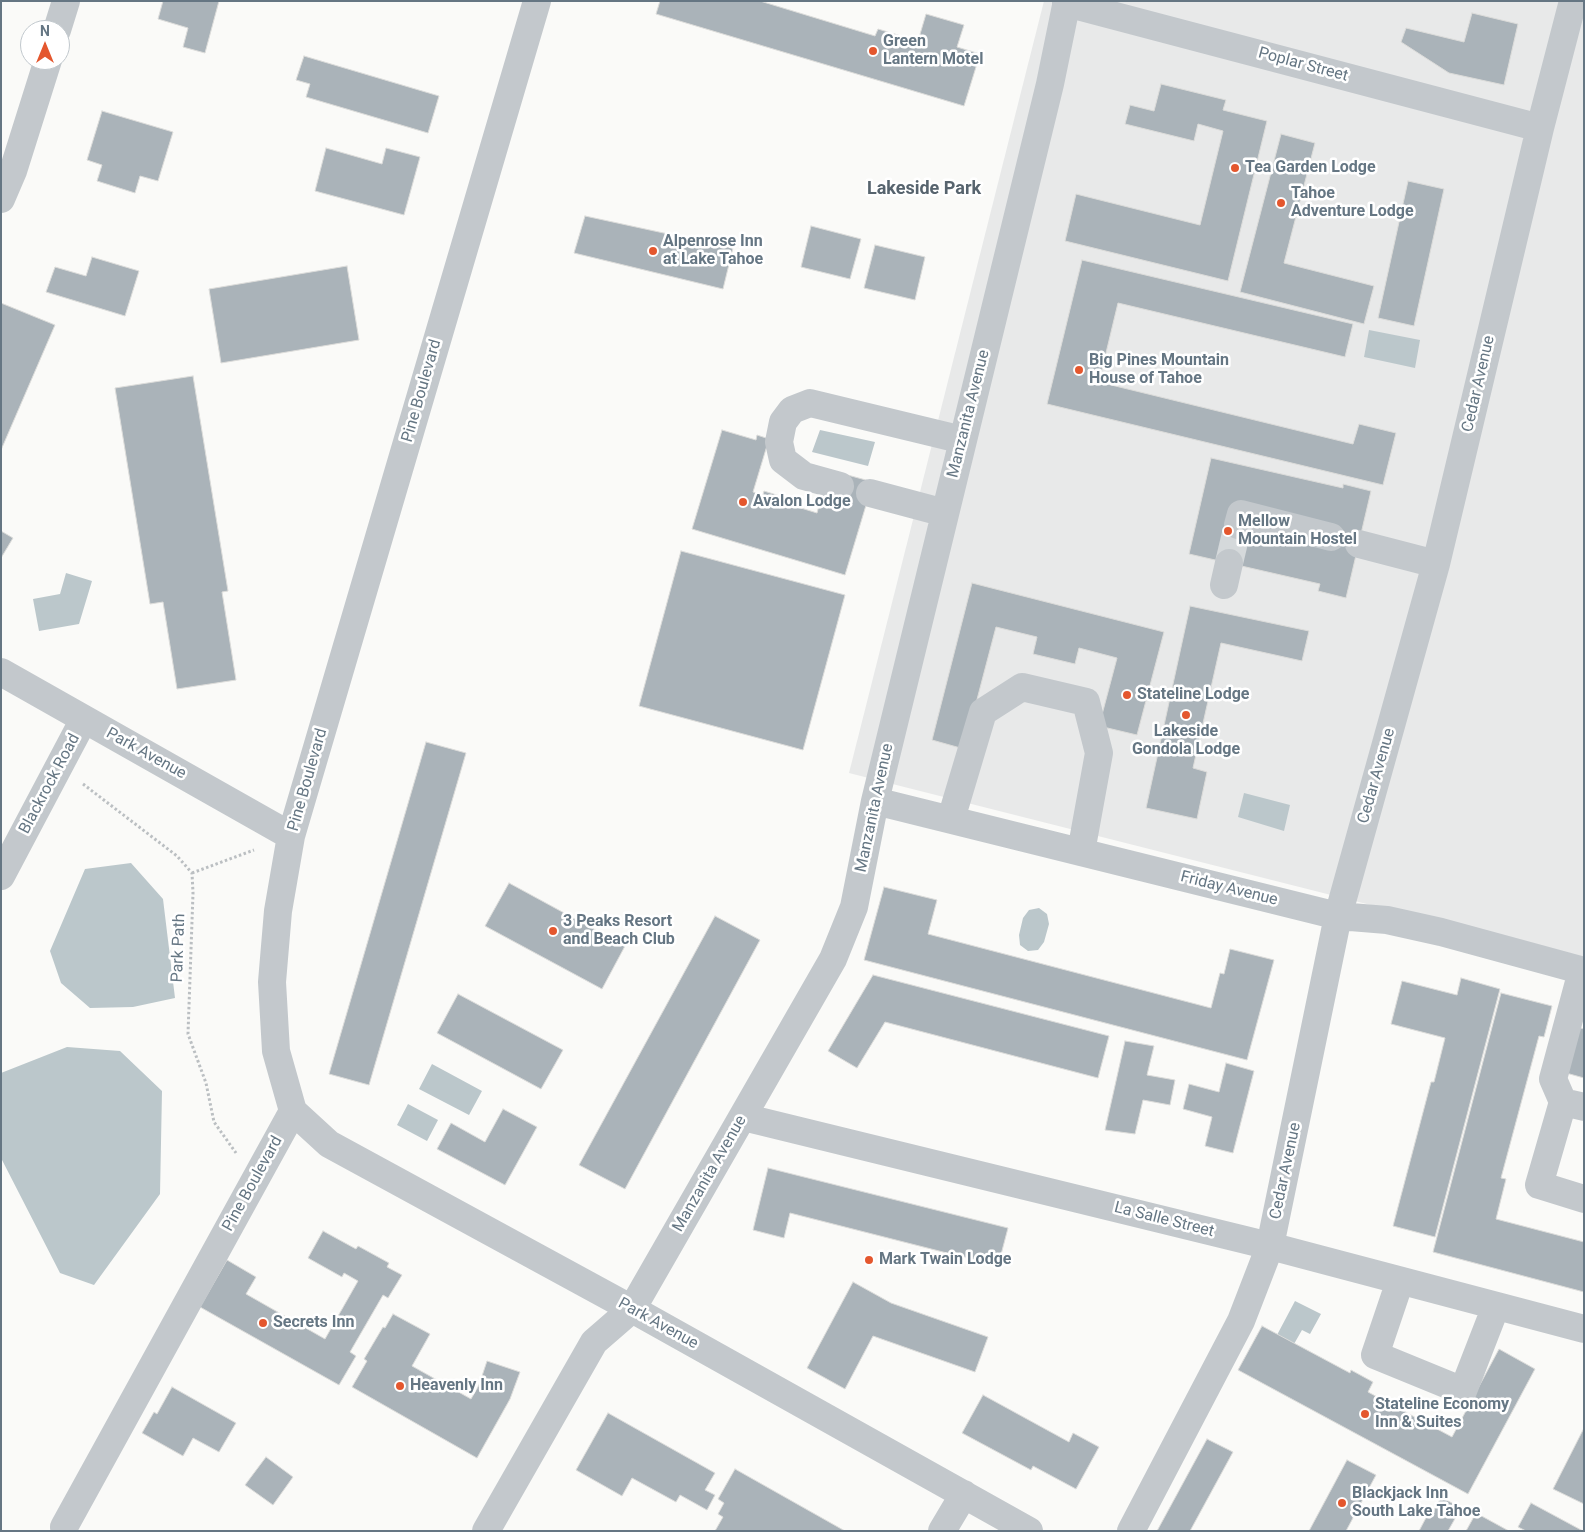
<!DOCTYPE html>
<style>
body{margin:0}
#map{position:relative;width:1585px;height:1532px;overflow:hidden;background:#fafaf8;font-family:Roboto,sans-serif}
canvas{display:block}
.frame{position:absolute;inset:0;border:2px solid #657683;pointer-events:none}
.north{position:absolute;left:20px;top:20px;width:50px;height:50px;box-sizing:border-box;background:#fff;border:1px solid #c1c8cd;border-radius:50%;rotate:0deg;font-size:14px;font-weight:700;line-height:20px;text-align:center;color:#657683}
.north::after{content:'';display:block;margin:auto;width:18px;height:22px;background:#e4572e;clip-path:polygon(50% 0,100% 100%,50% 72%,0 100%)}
</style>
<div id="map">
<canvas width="1585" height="1532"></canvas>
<div class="frame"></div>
<div class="north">N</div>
</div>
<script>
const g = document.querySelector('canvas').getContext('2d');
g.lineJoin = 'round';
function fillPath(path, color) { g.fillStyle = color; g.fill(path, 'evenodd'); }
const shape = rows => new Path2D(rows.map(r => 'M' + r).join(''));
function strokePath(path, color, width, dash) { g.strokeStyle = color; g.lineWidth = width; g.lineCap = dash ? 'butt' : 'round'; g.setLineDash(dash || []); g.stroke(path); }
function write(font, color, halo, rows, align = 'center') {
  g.font = font + ' Roboto,sans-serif'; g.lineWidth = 5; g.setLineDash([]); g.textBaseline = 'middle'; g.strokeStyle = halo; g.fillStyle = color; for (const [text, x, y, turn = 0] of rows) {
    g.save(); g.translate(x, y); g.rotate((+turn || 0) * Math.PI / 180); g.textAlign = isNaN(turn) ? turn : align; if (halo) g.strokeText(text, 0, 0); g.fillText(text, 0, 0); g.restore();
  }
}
const built = shape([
 [1044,1,1584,1,1584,959,849,773]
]);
const water = shape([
 [1369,330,1420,340,1415,368,1364,357],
 [820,430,875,442,868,466,812,452],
 [66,573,92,581,79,624,39,631,33,599,60,594],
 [1244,793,1290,805,1284,831,1238,817],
 [131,863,163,899,175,998,133,1007,90,1008,61,983,50,951,85,869],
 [1039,908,1047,914,1049,924,1044,942,1038,950,1028,951,1020,945,1019,935,1023,918,1029,910],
 [67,1047,120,1051,162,1091,160,1194,94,1285,60,1273,1,1158,1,1073],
 [432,1064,482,1091,469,1115,419,1089],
 [408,1104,438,1120,427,1141,397,1125],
 [1295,1301,1321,1314,1310,1334,1302,1330,1294,1344,1277,1335]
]);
const building = shape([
 [163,1,219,1,205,53,183,47,188,28,158,19,163,1],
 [660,1,760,1,875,36,878,29,918,41,926,14,964,25,957,47,980,54,964,106,656,14,660,1],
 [1472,13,1518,24,1504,85,1449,73,1401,42,1406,28,1464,42,1472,13],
 [304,56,439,96,428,133,306,97,310,84,296,80,304,56],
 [1161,84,1226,100,1223,110,1267,121,1228,281,1065,241,1076,194,1200,225,1223,131,1198,124,1194,141,1125,124,1130,105,1154,111,1161,84],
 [102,111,173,132,158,181,140,176,135,193,97,181,102,165,87,160,102,111],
 [1281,134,1315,143,1284,263,1374,286,1364,324,1240,292,1281,134],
 [326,148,382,164,386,148,420,157,404,215,315,191,326,148],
 [1408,181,1444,189,1414,326,1378,318,1408,181],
 [585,216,733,248,723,289,574,253,585,216],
 [811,226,861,239,850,279,801,267,811,226],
 [875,245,925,257,915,300,864,288,875,245],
 [92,257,139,271,125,316,46,292,55,267,86,276,92,257],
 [1082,260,1353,324,1345,357,1118,303,1099,382,1353,444,1359,424,1396,433,1383,485,1047,404,1082,260],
 [347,266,359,340,221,363,209,289,347,266],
 [1,303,55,325,1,450,1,303],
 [193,376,228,591,222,592,236,680,177,689,163,602,150,604,115,388,193,376],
 [722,430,756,440,757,435,769,439,753,492,763,495,764,491,786,498,785,503,817,513,820,501,834,505,844,474,873,482,845,575,692,529,722,430],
 [1211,458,1343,488,1343,484,1371,491,1346,598,1318,591,1320,584,1189,554,1211,458],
 [1,531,13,538,1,558,1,531],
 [681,551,845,595,803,750,639,706,681,551],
 [972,583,1164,632,1137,735,1099,726,1117,658,1079,648,1075,664,1033,654,1037,637,996,627,964,749,932,740,972,583],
 [1190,606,1309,631,1302,661,1221,643,1193,768,1207,772,1197,819,1146,808,1190,606],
 [426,742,466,753,369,1085,329,1074,426,742],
 [509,883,625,946,602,989,485,926,509,883],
 [884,887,937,900,928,934,1211,1008,1220,973,1224,974,1230,949,1274,960,1247,1060,864,960,884,887],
 [715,916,760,940,625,1189,579,1165,715,916],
 [873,975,1109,1036,1098,1078,885,1022,857,1068,828,1051,873,975],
 [1461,978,1500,989,1435,1237,1393,1226,1431,1082,1434,1082,1445,1038,1391,1024,1402,981,1457,995,1461,978],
 [1501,993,1552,1006,1544,1037,1539,1036,1501,1178,1506,1179,1496,1219,1584,1242,1584,1292,1433,1252,1501,993],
 [458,994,563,1050,541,1089,437,1033,458,994],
 [1571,1025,1584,1029,1584,1078,1559,1071,1571,1025],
 [1125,1041,1154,1046,1147,1075,1175,1080,1170,1105,1143,1100,1135,1134,1105,1130,1125,1041],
 [1226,1063,1254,1071,1233,1153,1205,1146,1212,1117,1183,1109,1189,1084,1219,1092,1226,1063],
 [503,1109,537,1127,505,1185,437,1149,451,1123,485,1142,503,1109],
 [768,1168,1008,1228,998,1266,790,1213,784,1238,753,1230,768,1168],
 [323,1231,356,1249,358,1246,389,1263,387,1267,402,1275,388,1298,383,1295,350,1352,356,1356,339,1385,200,1307,227,1260,256,1277,246,1294,325,1339,358,1281,344,1273,342,1277,308,1258,323,1231],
 [853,1282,891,1303,988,1337,975,1372,873,1336,845,1389,807,1368,853,1282],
 [393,1314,430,1334,412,1366,471,1399,479,1385,487,1361,520,1372,510,1399,477,1458,352,1387,367,1361,364,1359,383,1327,385,1328,393,1314],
 [1262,1326,1350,1373,1351,1370,1373,1382,1368,1392,1452,1437,1499,1349,1535,1369,1468,1494,1238,1370,1262,1326],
 [172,1387,236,1423,219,1452,193,1438,183,1456,142,1433,154,1412,157,1414,172,1387],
 [983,1395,1069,1442,1073,1433,1099,1447,1076,1489,1033,1466,1031,1470,962,1433,983,1395],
 [608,1413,715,1473,705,1490,715,1495,707,1510,680,1495,676,1502,632,1478,622,1496,576,1470,608,1413],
 [1584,1428,1584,1504,1553,1489,1584,1428],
 [1207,1439,1233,1452,1190,1531,1157,1531,1207,1439],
 [266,1457,293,1477,273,1505,245,1485,266,1457],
 [1347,1460,1376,1475,1346,1531,1309,1531,1347,1460],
 [735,1469,845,1531,715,1531,723,1517,718,1514,724,1503,718,1499,735,1469],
 [1441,1497,1461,1508,1448,1531,1419,1531,1428,1514,1431,1516,1441,1497],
 [1531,1503,1583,1531,1526,1531,1518,1527,1531,1503],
 [1476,1513,1509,1531,1466,1531,1476,1513]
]);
const minorTunnel = shape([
 [1229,563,1238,525]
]);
const path = shape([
 [83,784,177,856,192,873,193,893,188,1034,206,1083,214,1122,236,1153],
 [192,873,254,850]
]);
const minor = shape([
 [1066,3,1540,128],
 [57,30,66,1],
 [1,199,13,171,48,60],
 [840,486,804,476,783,460,779,442,783,422,792,410,810,403,963,440],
 [870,493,945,513],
 [1238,525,1241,514,1331,537],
 [1359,544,1436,564],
 [1224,585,1229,563],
 [1,672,291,836],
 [875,801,1338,916,1387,920,1441,932,1584,971],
 [951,819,983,712,1022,687,1086,702,1099,753,1081,852],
 [1,876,84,719],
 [1563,1102,1553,1079,1582,971],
 [1584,1107,1563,1102,1539,1185,1584,1199],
 [293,1111,329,1144,632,1309,1029,1531],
 [743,1117,1270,1246,1584,1329],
 [1400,1281,1375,1355,1463,1391,1496,1306],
 [64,1527,293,1111,276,1051,272,982,278,911,291,836,537,1],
 [486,1531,594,1342,632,1309,833,959,854,907,875,801,1050,84,1067,1],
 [942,1531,964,1494],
 [1131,1531,1241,1321,1270,1246,1338,916,1436,564,1540,128,1573,1]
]);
const markers = [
 [873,51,5,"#e4572e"],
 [1235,168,5,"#e4572e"],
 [1281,203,5,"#e4572e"],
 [653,251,5,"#e4572e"],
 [1079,370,5,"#e4572e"],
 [743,502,5,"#e4572e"],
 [1228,531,5,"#e4572e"],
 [1127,695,5,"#e4572e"],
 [1186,715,5,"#e4572e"],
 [553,931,5,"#e4572e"],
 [869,1260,5,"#e4572e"],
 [263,1323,5,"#e4572e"],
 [400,1386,5,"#e4572e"],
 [1365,1414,5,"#e4572e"],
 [1342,1503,5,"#e4572e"]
];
const poiNames = [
 ["Green",883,42],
 ["Lantern Motel",883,60],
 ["Tea Garden Lodge",1245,168],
 ["Tahoe",1291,194],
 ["Adventure Lodge",1291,212],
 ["Alpenrose Inn",663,242],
 ["at Lake Tahoe",663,260],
 ["Big Pines Mountain",1089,361],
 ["House of Tahoe",1089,379],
 ["Avalon Lodge",753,502],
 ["Mellow",1238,522],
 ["Mountain Hostel",1238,540],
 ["Stateline Lodge",1137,695],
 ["Lakeside",1186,732,"center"],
 ["Gondola Lodge",1186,750,"center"],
 ["3 Peaks Resort",563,922],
 ["and Beach Club",563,940],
 ["Mark Twain Lodge",879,1260],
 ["Secrets Inn",273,1323],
 ["Heavenly Inn",410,1386],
 ["Stateline Economy",1375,1405],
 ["Inn & Suites",1375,1423],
 ["Blackjack Inn",1352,1494],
 ["South Lake Tahoe",1352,1512]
];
const streetNames = [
 ["Poplar Street",1303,65,15],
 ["Cedar Avenue",1479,384,-77],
 ["Pine Boulevard",422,391,-74],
 ["Manzanita Avenue",969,414,-76],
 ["Park Avenue",146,754,29],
 ["Cedar Avenue",1377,776,-74],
 ["Pine Boulevard",308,780,-74],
 ["Blackrock Road",50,784,-62],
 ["Manzanita Avenue",875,808,-78],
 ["Friday Avenue",1229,889,14],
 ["Park Path",179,948,-88],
 ["Cedar Avenue",1286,1171,-78],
 ["Manzanita Avenue",710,1174,-60],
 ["Pine Boulevard",253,1184,-61],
 ["La Salle Street",1164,1220,14],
 ["Park Avenue",658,1324,29]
];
const neighbourhoodNames = [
 ["Lakeside Park",924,189]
];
fillPath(built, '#e8e9e9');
fillPath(water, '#bbc7cb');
fillPath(building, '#aab3b9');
strokePath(building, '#dcdcda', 1);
strokePath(minorTunnel, '#d5d9db', 28, [28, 14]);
strokePath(path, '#bbbfc2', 3, [2.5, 2.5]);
strokePath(minor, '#c3c8cc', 28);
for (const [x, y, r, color] of markers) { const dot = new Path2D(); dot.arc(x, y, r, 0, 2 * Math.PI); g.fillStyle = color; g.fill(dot); strokePath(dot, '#fff', 2); }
write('bold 16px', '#657683', '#fff', poiNames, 'left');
write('16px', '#657683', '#fff', streetNames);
write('bold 18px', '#57646e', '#fff', neighbourhoodNames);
</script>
